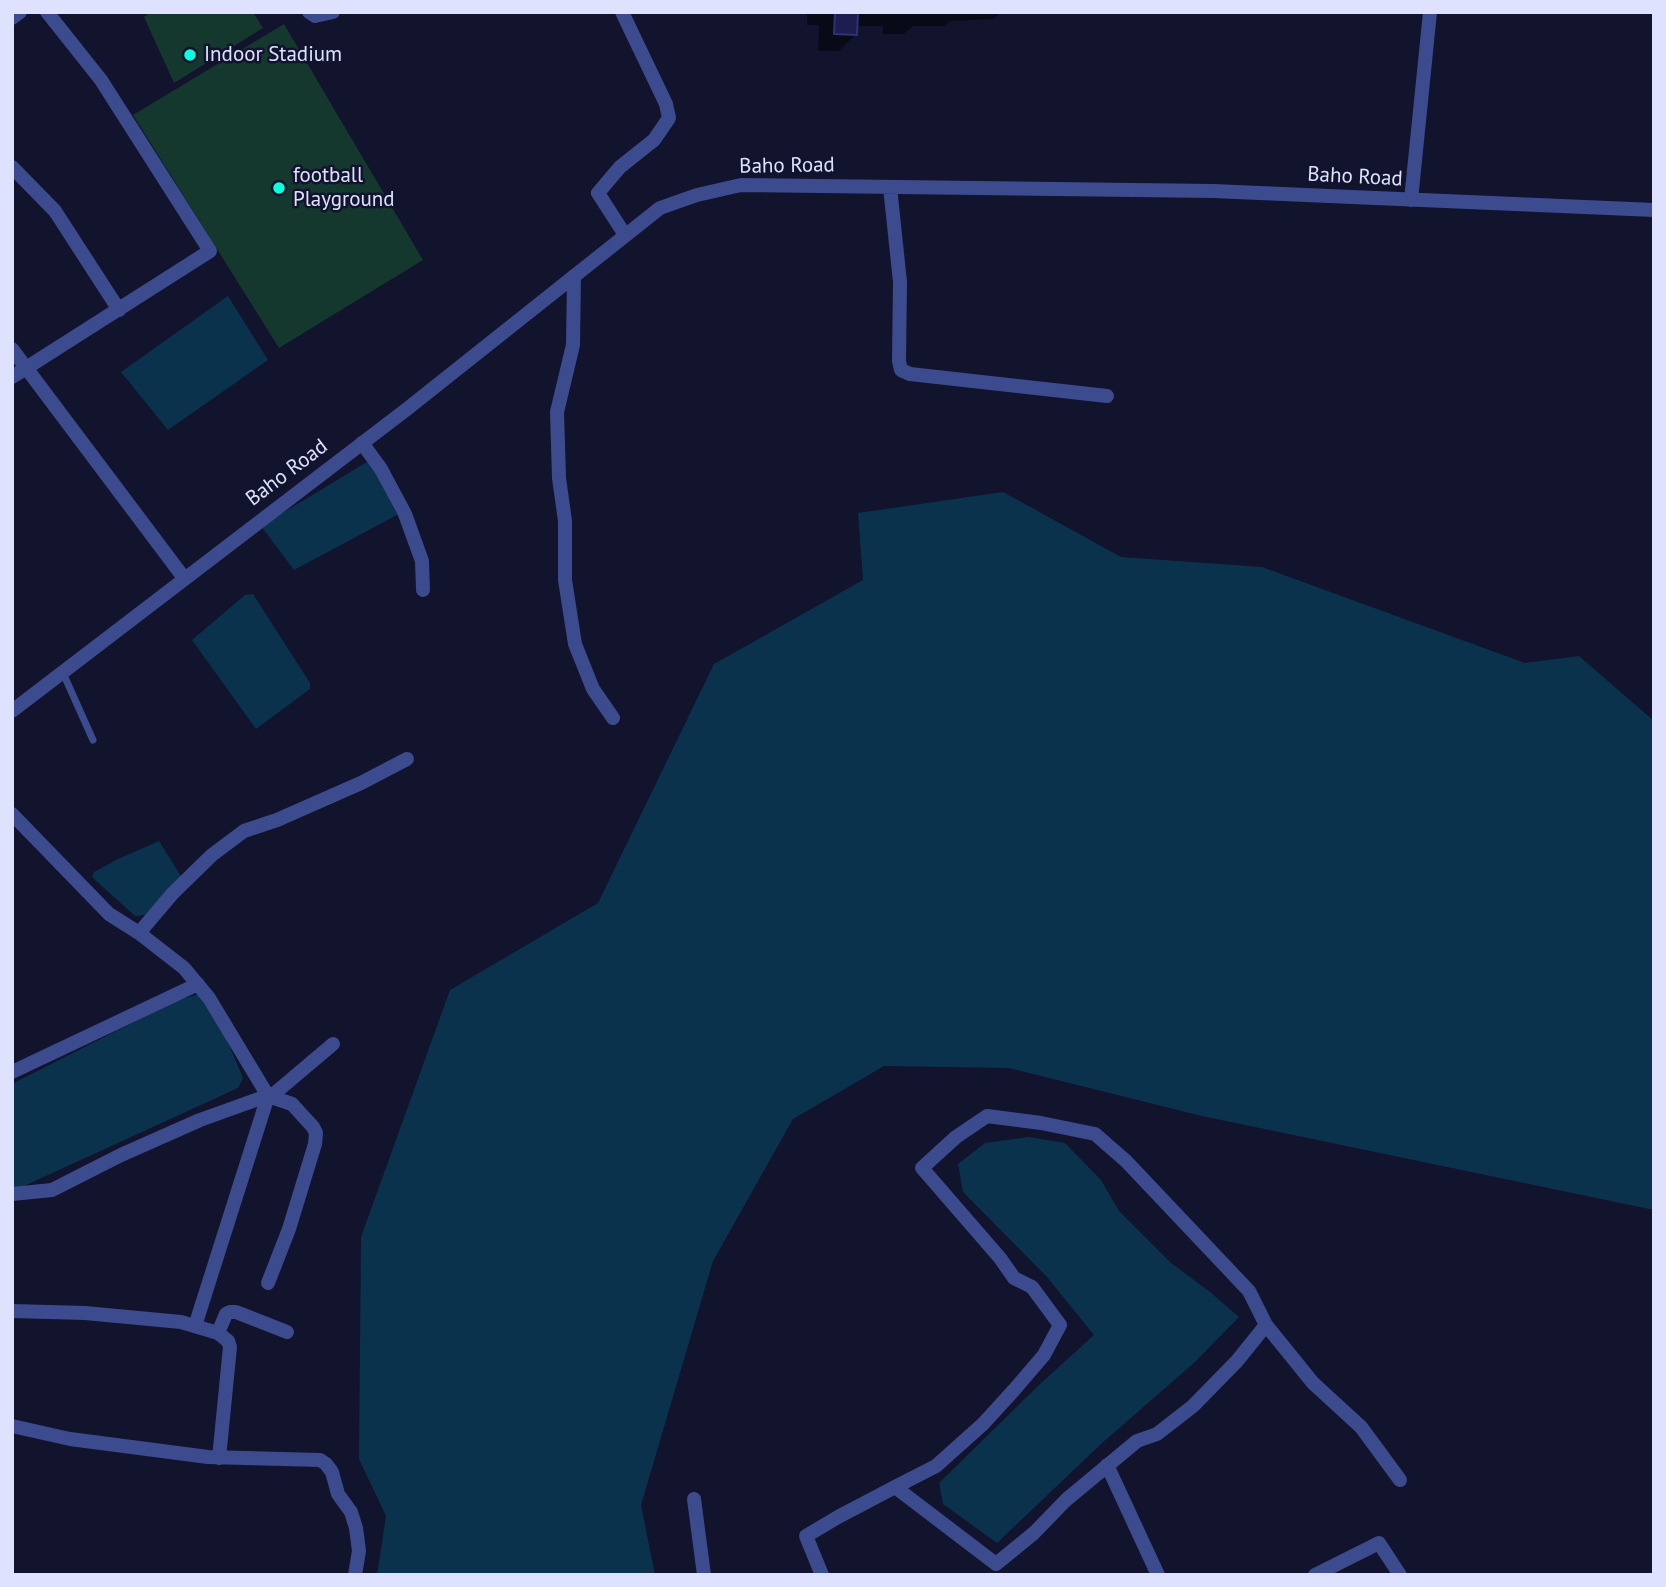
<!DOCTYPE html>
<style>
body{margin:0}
#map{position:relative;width:1666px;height:1587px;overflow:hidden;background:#12132d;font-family:"PT Sans",sans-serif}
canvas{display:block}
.frame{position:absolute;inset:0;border:14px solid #dee2ff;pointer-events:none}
</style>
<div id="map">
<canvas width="1666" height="1587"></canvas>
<div class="frame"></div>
</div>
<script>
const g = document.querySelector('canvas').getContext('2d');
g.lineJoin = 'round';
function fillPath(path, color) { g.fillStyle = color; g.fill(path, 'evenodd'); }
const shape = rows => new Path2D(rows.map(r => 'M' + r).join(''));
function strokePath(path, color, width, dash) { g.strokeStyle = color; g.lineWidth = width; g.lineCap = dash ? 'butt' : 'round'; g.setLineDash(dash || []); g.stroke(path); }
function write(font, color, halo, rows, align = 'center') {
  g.font = font + ' "PT Sans",sans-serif'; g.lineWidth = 5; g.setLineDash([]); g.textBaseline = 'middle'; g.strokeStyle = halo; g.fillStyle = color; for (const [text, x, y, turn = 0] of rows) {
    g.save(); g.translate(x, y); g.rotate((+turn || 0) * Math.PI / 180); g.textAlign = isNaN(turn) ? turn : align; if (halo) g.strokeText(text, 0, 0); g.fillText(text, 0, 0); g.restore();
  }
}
const green = shape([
 [150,12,253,12,263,28,174,83,144,17],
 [284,24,423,260,279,348,133,115]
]);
const water = shape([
 [228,296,268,360,168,430,121,372],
 [367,462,376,473,397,515,294,570,261,526],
 [1003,492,1121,557,1262,567,1525,663,1579,656,1654,721,1654,1210,1202,1116,1009,1068,884,1066,793,1119,713,1261,641,1505,655,1575,377,1575,386,1516,359,1459,361,1237,450,990,598,903,714,664,863,580,858,513],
 [253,594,310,683,310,689,256,729,192,640,245,595],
 [159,841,182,878,145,915,135,916,92,877,94,872,118,859],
 [199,994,209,998,243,1078,238,1088,24,1186,12,1190,12,1084,175,1001],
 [1029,1137,1065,1143,1101,1180,1119,1211,1171,1263,1210,1292,1239,1317,1195,1362,1101,1444,997,1543,943,1504,939,1483,1039,1385,1094,1335,1047,1277,963,1192,958,1164,985,1143]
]);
const shadow = shape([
 [807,12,1001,12,994,19,950,21,945,26,913,26,904,34,883,34,883,26,856,26,856,34,839,51,818,51,819,25,807,25]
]);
const building = shape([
 [835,12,858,12,857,35,834,34,835,12]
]);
const service = shape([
 [63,673,93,740]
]);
const minor = shape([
 [309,12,315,16,333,12],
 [622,12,666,104,669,118,654,140,620,167,598,193,625,235],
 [12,18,20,12],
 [12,167,55,211,119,310],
 [890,187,900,282,899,361,901,370,910,374,1107,396],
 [1411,200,1430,12],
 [574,276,573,345,557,412,559,478,565,521,565,580,575,644,593,689,613,718],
 [12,349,184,578],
 [12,377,210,251,101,80,47,12],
 [362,443,381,469,405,514,422,561,423,590],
 [12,711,407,409,660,208,697,195,741,185,1213,191,1654,210],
 [12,814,109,914,139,933,173,893,212,855,244,831,277,820,361,783,407,759],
 [139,933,184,968,209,998,268,1096,292,1104,313,1127,316,1133,315,1144,289,1229,268,1283],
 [12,1072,198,984],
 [12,1194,52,1190,121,1155,200,1120,275,1093,333,1044],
 [12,1311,85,1313,181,1322,218,1333,228,1341,230,1347,219,1458],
 [1266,1325,1313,1383,1361,1427,1400,1480],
 [195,1326,268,1096],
 [218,1333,226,1314,230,1312,236,1312,287,1332],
 [12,1426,70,1439,208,1457,320,1460,326,1464,332,1472,338,1494,351,1512,356,1528,359,1551,355,1575],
 [1107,1465,1158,1575],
 [694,1499,704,1575],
 [822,1575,806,1536,838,1517,895,1487,936,1466,983,1424,1014,1390,1044,1355,1060,1325,1032,1287,1014,1278,1000,1258,922,1168,956,1137,987,1116,1041,1123,1095,1134,1126,1161,1249,1291,1266,1325,1237,1361,1193,1406,1157,1434,1137,1441,1066,1500,1034,1533,996,1564,895,1487],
 [1315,1575,1379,1543,1400,1575]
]);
const markers = [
 [190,55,7,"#0affe0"],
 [279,188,7,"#0affe0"]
];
const poiNames = [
 ["Indoor Stadium",204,55],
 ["football",293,176],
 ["Playground",293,200]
];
const streetNames = [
 ["Baho Road",787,166,-1],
 ["Baho Road",1355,177,3],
 ["Baho Road",287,473,-37]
];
fillPath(green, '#14382e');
fillPath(water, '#0b324d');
fillPath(shadow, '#0007');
fillPath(building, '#1d1e4f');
strokePath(building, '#2f317b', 2);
strokePath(service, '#3c4b8d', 7);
strokePath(minor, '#3c4b8d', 14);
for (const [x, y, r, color] of markers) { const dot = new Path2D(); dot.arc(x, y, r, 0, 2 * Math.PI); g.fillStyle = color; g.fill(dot); strokePath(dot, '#12132d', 2.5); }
write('21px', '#dee2ff', '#12132d', poiNames, 'left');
write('21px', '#dee2ff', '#12132d', streetNames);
</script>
